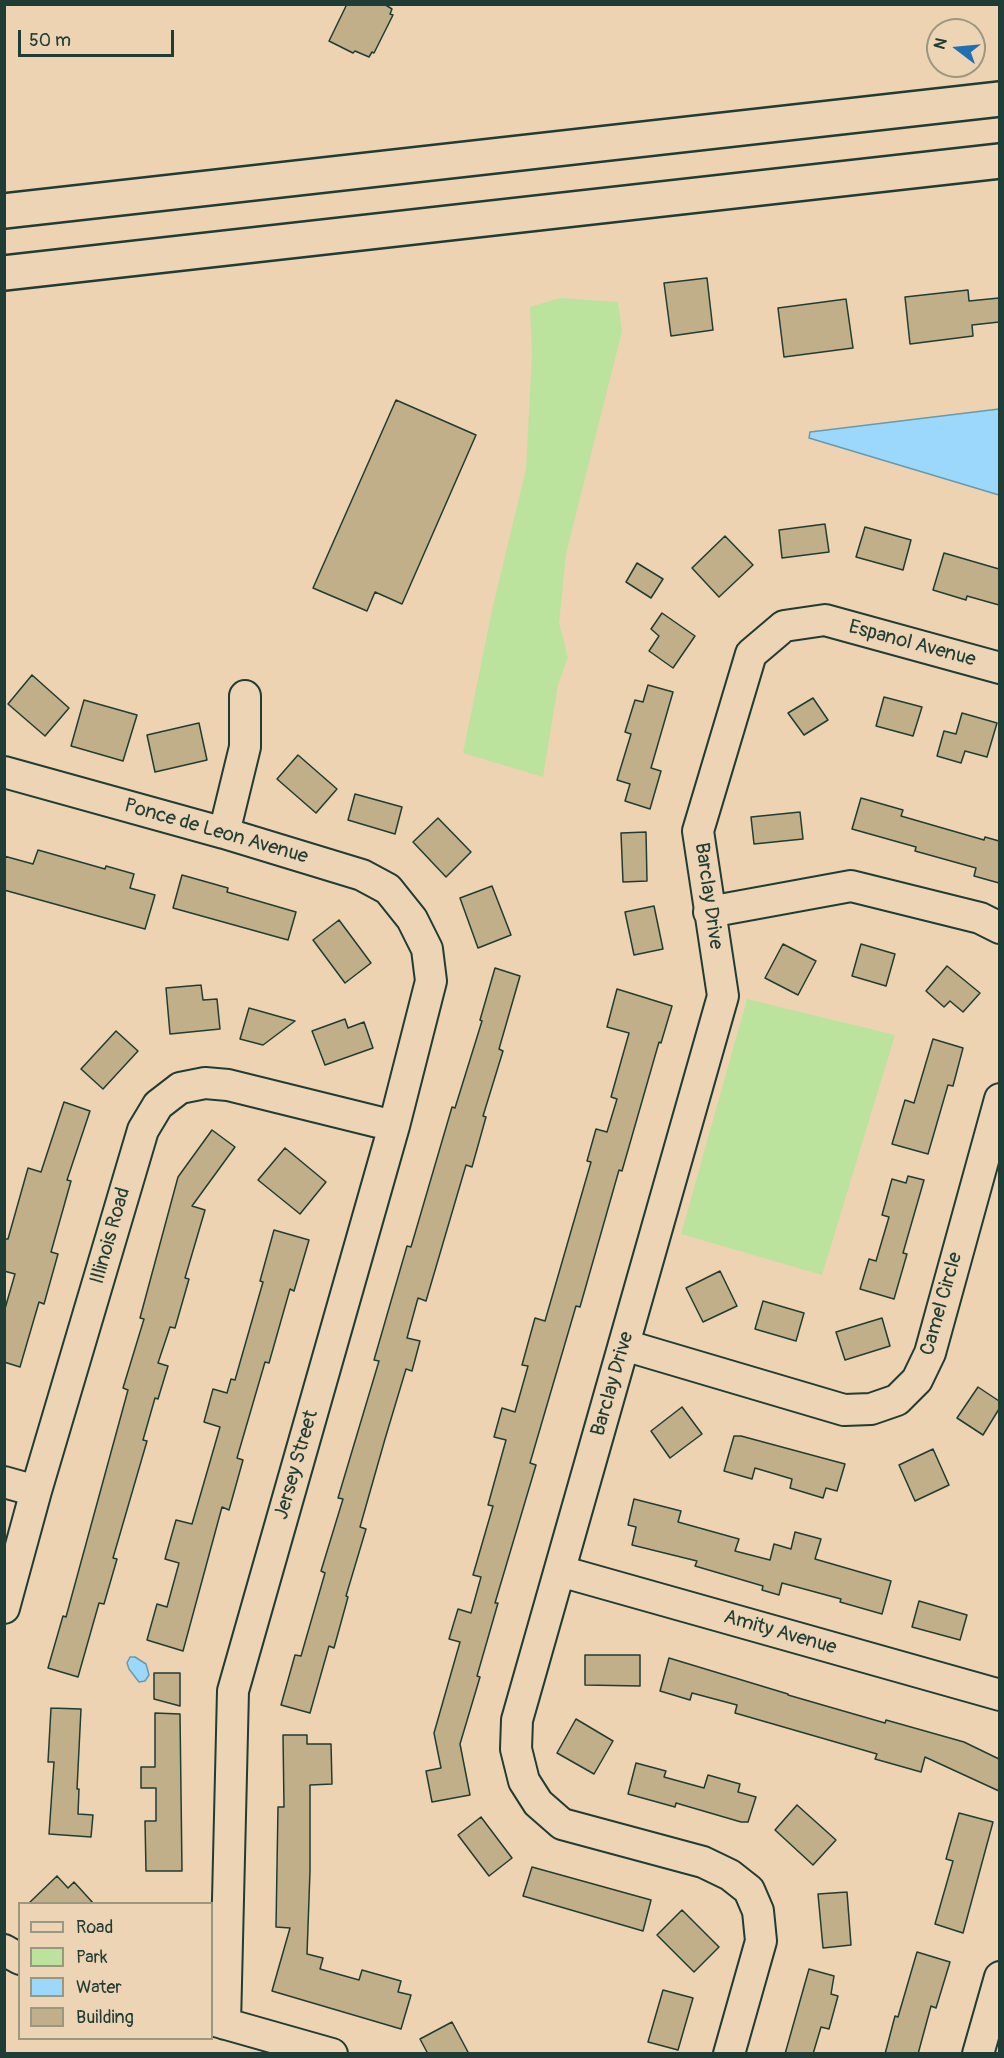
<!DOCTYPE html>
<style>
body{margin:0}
#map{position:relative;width:1004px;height:2058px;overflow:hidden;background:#edd3b1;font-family:Pangolin,sans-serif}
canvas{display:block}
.frame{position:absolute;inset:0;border:6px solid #1f3d34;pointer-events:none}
.legend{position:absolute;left:18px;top:1902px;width:195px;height:138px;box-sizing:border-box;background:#edd4b5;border:2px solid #9b9881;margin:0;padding:8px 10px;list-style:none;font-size:18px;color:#1f3d34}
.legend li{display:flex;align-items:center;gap:12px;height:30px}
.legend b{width:30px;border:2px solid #9b9881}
.north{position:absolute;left:926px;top:18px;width:60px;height:60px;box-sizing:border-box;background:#edd4b5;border:2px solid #9b9881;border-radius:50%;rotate:286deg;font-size:16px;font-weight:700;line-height:24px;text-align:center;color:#1f3d34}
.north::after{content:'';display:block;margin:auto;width:21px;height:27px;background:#1f6fb2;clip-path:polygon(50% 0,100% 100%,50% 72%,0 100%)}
.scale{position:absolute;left:18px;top:30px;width:156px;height:27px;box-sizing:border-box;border:3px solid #1f3d34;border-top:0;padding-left:8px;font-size:18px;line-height:21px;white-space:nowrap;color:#1f3d34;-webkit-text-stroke:4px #edd4b5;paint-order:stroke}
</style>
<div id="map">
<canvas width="1004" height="2058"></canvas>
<div class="frame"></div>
<ul class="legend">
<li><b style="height:8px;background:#edd4b5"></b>Road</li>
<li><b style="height:16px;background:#bce39e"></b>Park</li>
<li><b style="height:16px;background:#9bd8fc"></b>Water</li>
<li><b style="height:16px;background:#c0af88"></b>Building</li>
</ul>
<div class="north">N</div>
<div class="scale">50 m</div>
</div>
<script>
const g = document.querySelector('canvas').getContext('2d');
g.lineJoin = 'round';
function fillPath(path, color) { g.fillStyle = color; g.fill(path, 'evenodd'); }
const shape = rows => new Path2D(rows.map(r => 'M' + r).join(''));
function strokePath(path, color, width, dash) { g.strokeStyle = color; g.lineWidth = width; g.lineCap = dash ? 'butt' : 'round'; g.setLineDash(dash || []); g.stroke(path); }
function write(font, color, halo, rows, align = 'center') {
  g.font = font + ' Pangolin,sans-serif'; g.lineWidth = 5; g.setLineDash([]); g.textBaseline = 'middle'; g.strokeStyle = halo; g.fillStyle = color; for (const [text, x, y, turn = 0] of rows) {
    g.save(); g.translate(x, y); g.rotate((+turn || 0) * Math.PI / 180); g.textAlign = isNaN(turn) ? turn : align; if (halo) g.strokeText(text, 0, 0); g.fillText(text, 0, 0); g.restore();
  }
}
const green = shape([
 [560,298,618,302,622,331,566,554,559,623,568,657,558,685,543,777,463,753,492,610,526,469,532,354,530,307],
 [747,999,895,1035,822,1275,681,1234]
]);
const water = shape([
 [999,409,999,495,809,438,810,432,999,409],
 [130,1657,135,1657,146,1664,149,1675,145,1681,139,1682,129,1669,127,1663,130,1657]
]);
const building = shape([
 [347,4,384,4,392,9,390,14,393,15,374,53,372,52,369,57,355,51,353,53,329,41,347,4],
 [707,278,713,330,671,336,664,283,707,278],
 [968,290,969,301,999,298,999,322,972,325,973,336,910,344,905,297,968,290],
 [846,299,853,348,784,357,778,308,846,299],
 [396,400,476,435,402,604,375,592,367,611,313,588,396,400],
 [825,524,829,552,782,558,779,530,825,524],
 [865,527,911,540,903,570,856,557,865,527],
 [725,536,753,565,719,597,692,568,725,536],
 [944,553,999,569,999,605,967,596,966,600,933,590,944,553],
 [637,563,663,579,651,598,626,582,637,563],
 [662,613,695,636,673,668,649,651,659,636,651,629,662,613],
 [32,675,69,708,45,736,8,704,32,675],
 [648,685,673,692,651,768,661,771,650,809,625,801,630,784,617,780,631,734,625,732,635,700,643,702,648,685],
 [884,697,922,707,913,736,876,726,884,697],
 [813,698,828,720,804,735,788,713,813,698],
 [84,700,137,715,123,761,71,746,84,700],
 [962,713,997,723,987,757,965,751,961,763,937,756,944,731,956,734,962,713],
 [199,723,207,760,155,772,147,735,199,723],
 [298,755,337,789,316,813,277,779,298,755],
 [355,794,402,807,395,834,348,820,355,794],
 [861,798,903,810,901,816,984,840,985,837,999,841,999,883,974,876,976,868,915,851,916,847,852,829,861,798],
 [800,812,803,839,754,844,751,817,800,812],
 [438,818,471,852,446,877,413,842,438,818],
 [646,832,647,881,623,882,621,833,646,832],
 [38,850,105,869,106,866,134,874,130,888,155,895,145,929,4,890,4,856,33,864,38,850],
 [182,875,228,888,227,892,296,912,288,940,173,908,182,875],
 [492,886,511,935,478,948,460,898,492,886],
 [654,906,663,949,634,955,625,912,654,906],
 [339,920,371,963,345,983,313,940,339,920],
 [783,944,816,961,798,995,765,978,783,944],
 [861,944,895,954,886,986,852,976,861,944],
 [947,966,980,993,963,1012,950,1001,944,1007,926,991,947,966],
 [495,968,520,976,499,1049,503,1051,483,1116,486,1117,472,1167,466,1165,426,1301,418,1298,407,1338,420,1341,412,1371,406,1369,385,1439,360,1527,366,1529,346,1596,348,1597,334,1648,329,1646,310,1713,281,1705,295,1655,301,1656,325,1573,321,1571,343,1499,338,1498,379,1361,374,1360,387,1315,407,1246,411,1247,452,1107,455,1108,482,1021,480,1020,495,968],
 [201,985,203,1000,217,999,220,1029,170,1034,166,988,201,985],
 [617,989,672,1006,661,1043,659,1042,622,1171,619,1170,580,1307,576,1306,530,1463,536,1465,495,1603,498,1603,477,1676,480,1677,460,1744,470,1795,432,1802,426,1771,441,1768,434,1733,460,1642,449,1639,458,1609,471,1613,481,1577,473,1575,493,1506,488,1505,506,1440,494,1437,502,1408,515,1412,528,1366,522,1365,535,1318,545,1321,591,1162,587,1161,596,1129,607,1132,617,1099,611,1097,629,1033,607,1027,617,989],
 [249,1008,295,1021,263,1045,240,1039,249,1008],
 [345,1019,348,1028,364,1022,373,1048,325,1065,312,1031,345,1019],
 [116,1031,138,1051,103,1089,81,1069,116,1031],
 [933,1039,963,1048,953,1086,948,1085,928,1154,892,1144,905,1100,914,1103,933,1039],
 [64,1102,90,1111,67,1180,71,1181,51,1252,58,1254,44,1304,39,1302,20,1367,4,1362,4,1312,15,1274,4,1271,4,1239,8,1239,28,1168,41,1172,64,1102],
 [212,1130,235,1147,192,1206,205,1210,185,1278,189,1279,175,1328,170,1327,158,1363,168,1366,158,1399,155,1398,143,1440,147,1441,113,1558,117,1559,104,1604,99,1603,78,1677,48,1668,63,1616,66,1617,128,1390,123,1388,144,1319,140,1318,178,1177,212,1130],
 [285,1148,326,1182,300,1214,258,1180,285,1148],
 [908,1176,924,1180,903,1253,907,1254,894,1299,860,1289,869,1259,876,1261,889,1217,882,1215,892,1179,906,1183,908,1176],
 [274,1230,309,1240,294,1291,290,1289,269,1363,265,1362,237,1458,243,1460,229,1510,222,1507,183,1651,147,1640,157,1604,167,1607,179,1563,165,1559,176,1520,192,1524,220,1427,204,1422,213,1389,227,1393,231,1379,235,1380,263,1282,260,1281,274,1230],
 [720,1271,737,1306,703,1322,686,1288,720,1271],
 [763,1301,804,1313,796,1341,755,1329,763,1301],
 [882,1318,890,1346,845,1360,836,1332,882,1318],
 [978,1387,999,1401,999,1409,983,1435,957,1418,978,1387],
 [682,1407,702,1434,670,1458,651,1431,682,1407],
 [734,1436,741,1436,845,1464,837,1491,826,1488,823,1498,790,1488,792,1479,755,1468,752,1479,724,1471,734,1436],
 [933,1449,949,1485,915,1501,899,1465,933,1449],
 [634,1499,681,1511,678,1522,739,1539,735,1551,770,1560,774,1544,791,1549,795,1532,821,1539,815,1559,891,1581,882,1614,840,1602,841,1599,782,1583,779,1595,762,1590,763,1586,695,1566,697,1561,632,1545,636,1527,628,1525,634,1499],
 [919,1601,967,1615,960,1640,912,1627,919,1601],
 [585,1655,640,1655,640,1686,585,1685,585,1655],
 [669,1658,788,1694,788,1695,885,1723,886,1720,964,1742,999,1759,999,1791,925,1757,921,1772,875,1759,877,1754,735,1713,737,1705,692,1693,690,1700,660,1691,669,1658],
 [154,1673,180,1673,180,1706,154,1699,154,1673],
 [51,1708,81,1709,77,1789,79,1789,78,1814,93,1815,91,1837,49,1834,54,1762,48,1762,51,1708],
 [155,1713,180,1714,182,1871,146,1871,145,1821,156,1821,156,1788,141,1788,141,1767,155,1767,155,1713],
 [576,1719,613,1741,594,1774,557,1753,576,1719],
 [283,1735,307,1735,307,1744,331,1744,332,1784,310,1785,310,1871,307,1954,323,1958,320,1969,359,1980,362,1970,401,1981,398,1992,411,1995,401,2029,272,1991,290,1928,276,1927,278,1807,284,1807,283,1735],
 [636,1763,666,1771,664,1777,704,1788,708,1775,740,1784,738,1792,756,1797,748,1822,741,1822,676,1803,675,1807,628,1794,636,1763],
 [797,1805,836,1840,813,1865,775,1830,797,1805],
 [959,1813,993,1822,963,1933,935,1924,953,1861,946,1859,959,1813],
 [481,1817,512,1858,489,1876,458,1835,481,1817],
 [532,1867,651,1900,643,1931,523,1896,532,1867],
 [57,1876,68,1888,74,1882,94,1904,28,1904,57,1876],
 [847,1892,851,1945,823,1948,818,1894,847,1892],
 [682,1910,719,1947,694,1972,657,1935,682,1910],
 [917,1952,950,1962,936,2008,931,2006,918,2054,885,2054,895,2016,898,2017,917,1952],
 [809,1969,834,1976,831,1994,838,1996,829,2029,821,2027,813,2054,785,2054,809,1969],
 [663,1990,693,1998,678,2050,648,2042,663,1990],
 [452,2022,469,2054,428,2054,420,2039,452,2022]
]);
const minor = shape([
 [4,772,224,833,362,875,388,889,412,919,427,949,431,981,394,1126,233,1691,225,2024],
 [224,833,245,747,245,696],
 [709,912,851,886,980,918,1000,928],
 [624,1345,844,1410,871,1409,897,1400,917,1380,930,1353,1000,1099],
 [4,1482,36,1491],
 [560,1571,1000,1695],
 [4,1608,36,1491,143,1130,158,1105,180,1088,205,1083,228,1085,394,1126],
 [4,1950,20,1959],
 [212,2020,332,2054],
 [729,2054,761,1941,758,1911,749,1890,730,1875,703,1862,562,1824,538,1803,524,1781,516,1749,517,1720,723,996,698,831,751,654,784,626,825,620,1000,668],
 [978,2054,1000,1977]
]);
const major = shape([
 [4,211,1000,99],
 [4,273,1000,161]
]);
const streetNames = [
 ["Espanol Avenue",912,644,15],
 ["Ponce de Leon Avenue",216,832,16],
 ["Barclay Drive",708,896,82],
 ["Illinois Road",111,1236,-74],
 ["Camel Circle",942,1304,-74],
 ["Barclay Drive",613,1384,-74],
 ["Jersey Street",297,1465,-74],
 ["Amity Avenue",780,1633,16]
];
fillPath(green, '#bce39e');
fillPath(water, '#9bd8fc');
strokePath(water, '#699aac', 1.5);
fillPath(building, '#c0af88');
strokePath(building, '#1f3d34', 1.5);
strokePath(minor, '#1f3d34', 34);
strokePath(major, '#1f3d34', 38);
strokePath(minor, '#edd4b5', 30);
strokePath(major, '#edd4b5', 33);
write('20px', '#1f3d34', '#edd4b5', streetNames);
</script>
